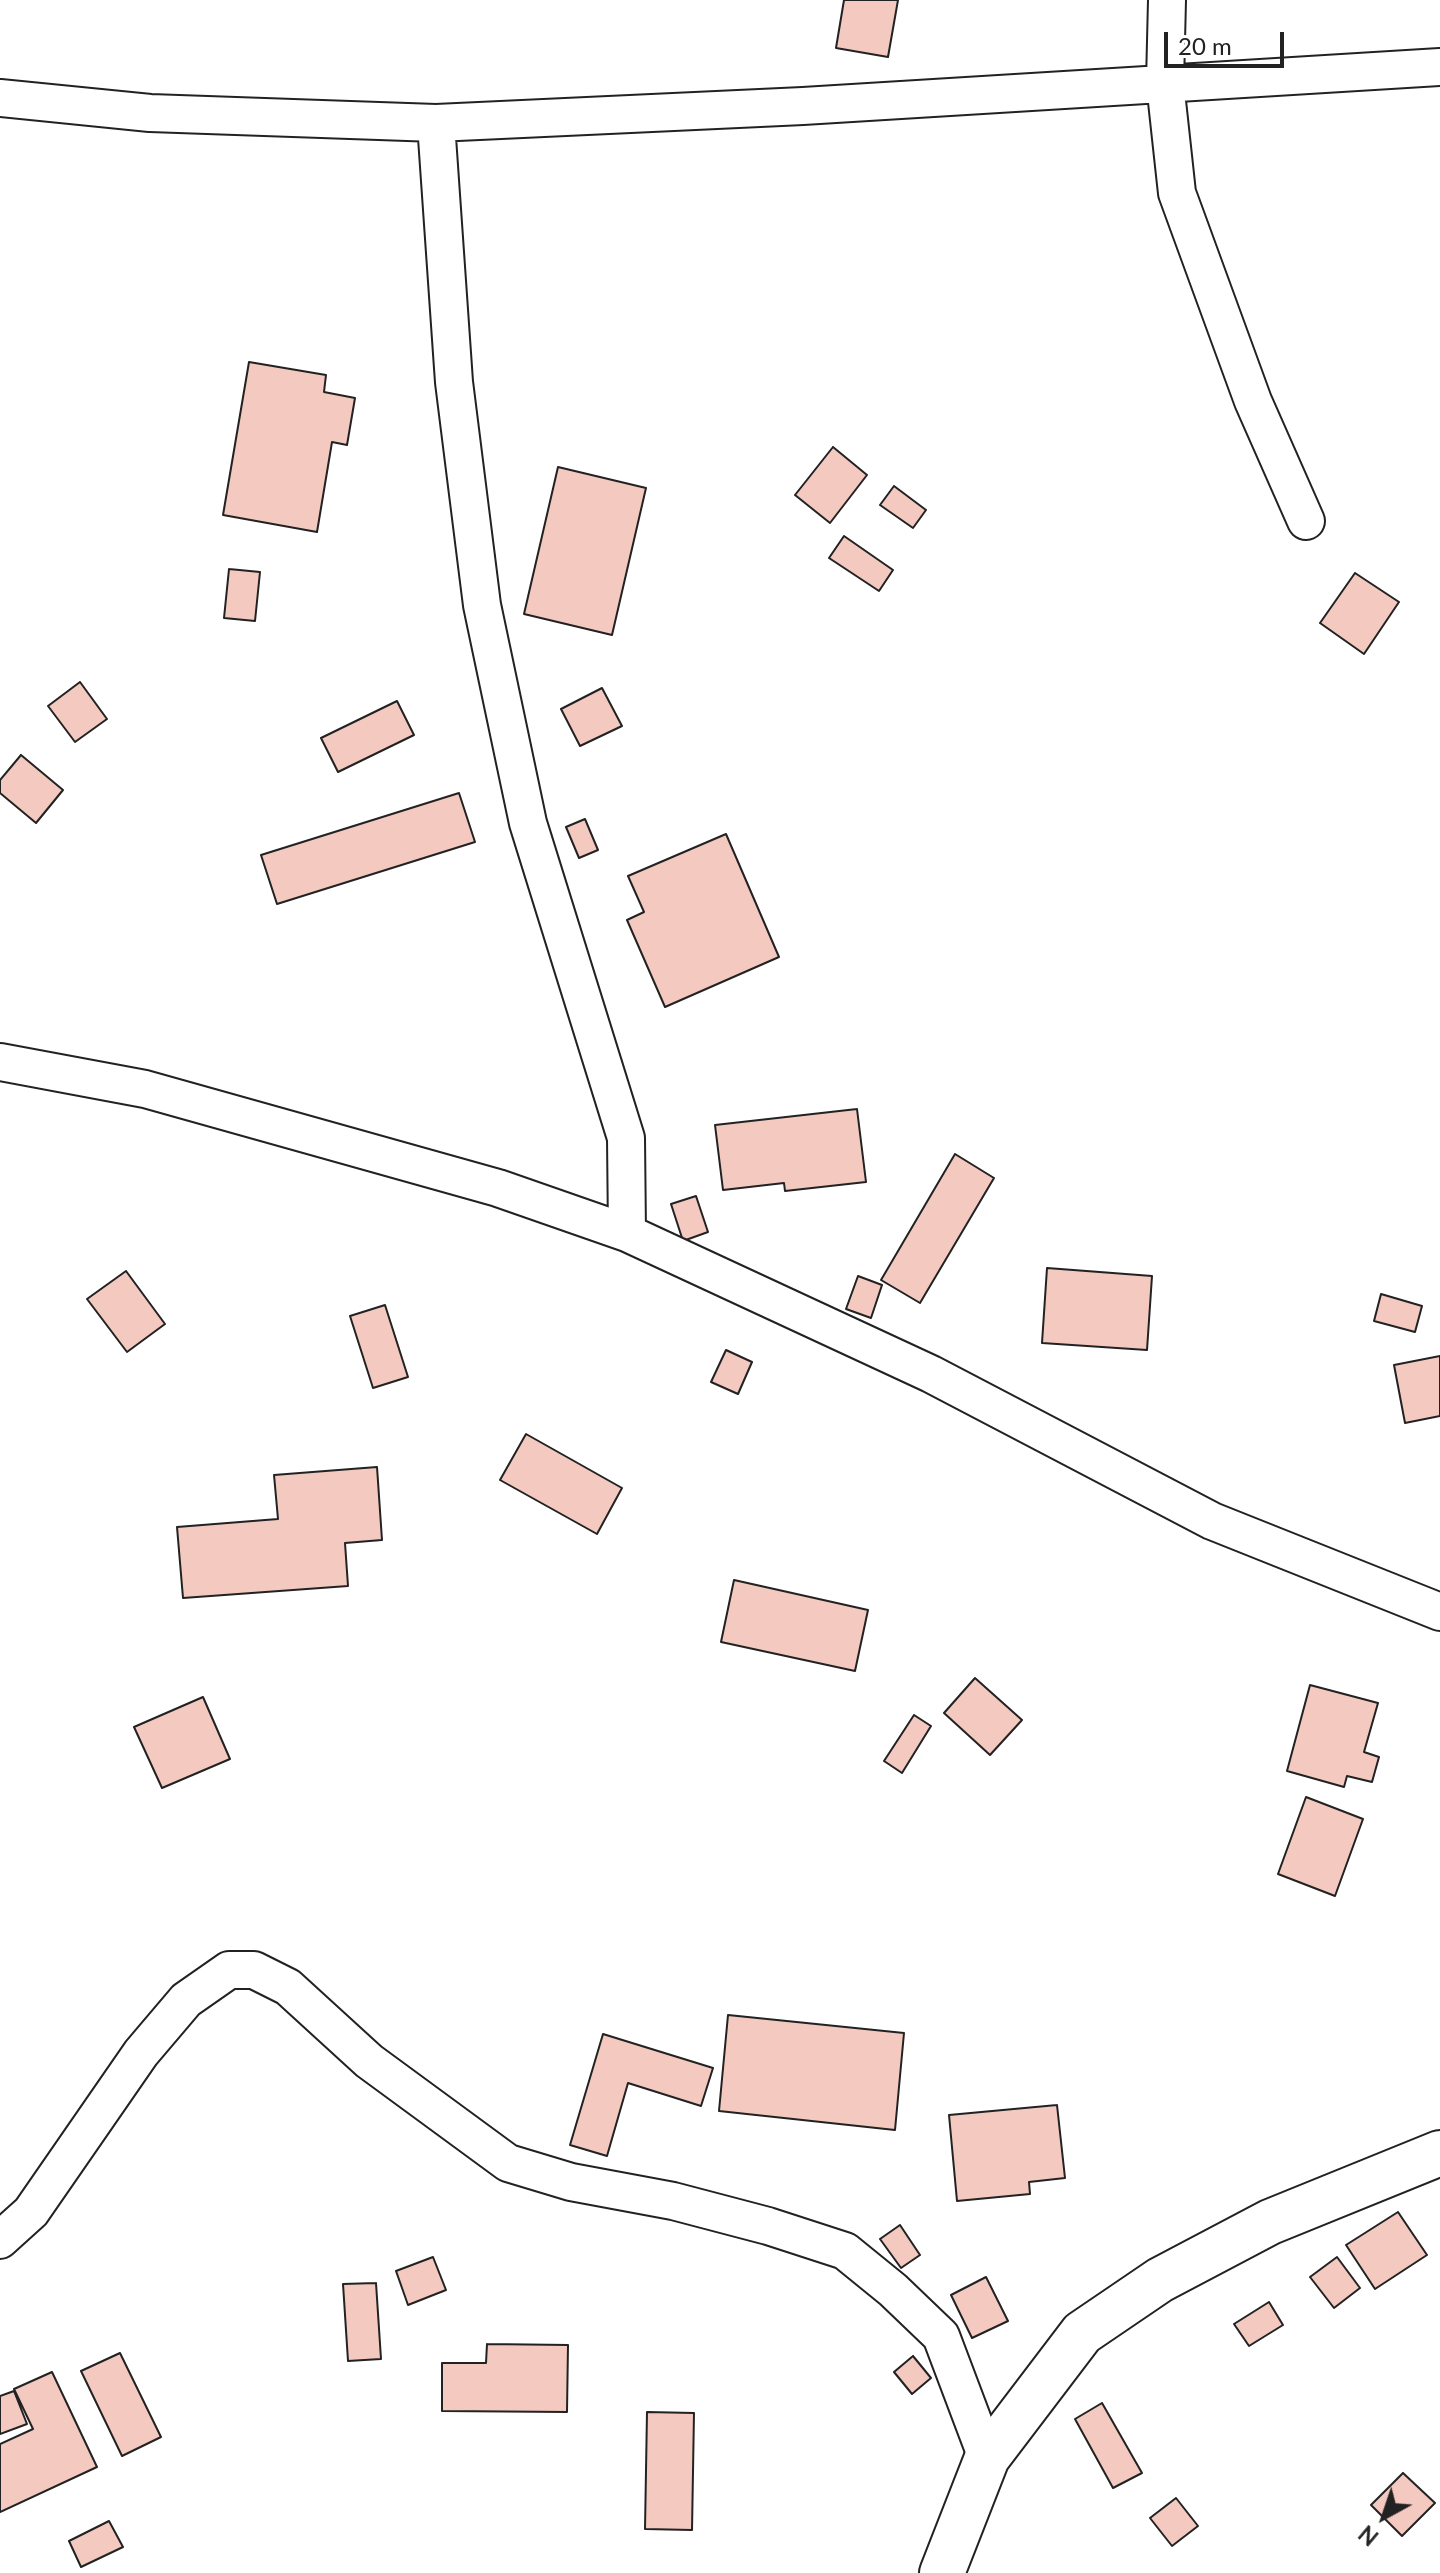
<!DOCTYPE html>
<style>
body{margin:0}
#map{position:relative;width:1440px;height:2573px;overflow:hidden;background:#fff;font-family:Lato,sans-serif}
canvas{display:block}
.north{position:absolute;left:1344px;top:2477px;width:80px;height:80px;-webkit-text-stroke:6px #fff;paint-order:stroke;rotate:220deg;font-size:22px;font-weight:700;line-height:32px;text-align:center;color:#222}
.north::after{content:'';display:block;margin:auto;width:28px;height:36px;background:#222;clip-path:polygon(50% 0,100% 100%,50% 72%,0 100%)}
.scale{position:absolute;left:1164px;top:32px;width:120px;height:36px;box-sizing:border-box;border:4px solid #222;border-top:0;padding-left:10px;font-size:24px;line-height:28px;white-space:nowrap;color:#222;-webkit-text-stroke:6px #fff;paint-order:stroke}
</style>
<div id="map">
<canvas width="1440" height="2573"></canvas>
<div class="north">N</div>
<div class="scale">20 m</div>
</div>
<script>
const g = document.querySelector('canvas').getContext('2d');
g.lineJoin = 'round';
function fillPath(path, color) { g.fillStyle = color; g.fill(path, 'evenodd'); }
const shape = rows => new Path2D(rows.map(r => 'M' + r).join(''));
function strokePath(path, color, width, dash) { g.strokeStyle = color; g.lineWidth = width; g.lineCap = dash ? 'butt' : 'round'; g.setLineDash(dash || []); g.stroke(path); }
const building = shape([
 [844,0,898,0,888,57,836,48,844,0],
 [249,362,326,375,324,392,355,398,347,445,332,442,317,532,223,515,249,362],
 [833,447,867,475,830,523,795,495,833,447],
 [558,467,646,488,612,635,524,614,558,467],
 [894,486,926,510,913,528,880,505,894,486],
 [844,536,893,570,879,591,829,558,844,536],
 [229,569,260,572,255,621,224,618,229,569],
 [1355,573,1399,602,1364,654,1320,623,1355,573],
 [80,682,107,719,75,742,48,706,80,682],
 [602,688,622,726,580,746,561,709,602,688],
 [397,701,414,735,338,772,321,738,397,701],
 [21,755,63,790,36,823,0,793,0,780,21,755],
 [459,793,475,842,277,904,261,855,459,793],
 [585,819,598,850,579,858,566,827,585,819],
 [726,834,779,957,665,1007,627,920,644,912,628,876,726,834],
 [857,1109,866,1182,785,1191,784,1183,723,1190,715,1125,857,1109],
 [955,1154,994,1178,920,1303,881,1280,955,1154],
 [696,1196,708,1232,683,1241,671,1204,696,1196],
 [1047,1268,1152,1276,1147,1350,1042,1343,1047,1268],
 [126,1271,165,1324,127,1352,87,1299,126,1271],
 [858,1276,882,1285,871,1318,846,1309,858,1276],
 [1381,1294,1422,1306,1415,1332,1374,1321,1381,1294],
 [385,1305,408,1377,373,1388,350,1316,385,1305],
 [726,1350,752,1362,738,1394,711,1382,726,1350],
 [1440,1356,1440,1416,1405,1423,1394,1365,1440,1356],
 [526,1434,622,1488,597,1534,500,1480,526,1434],
 [377,1467,382,1540,345,1543,348,1586,183,1598,177,1527,278,1519,274,1475,377,1467],
 [734,1580,868,1610,855,1671,721,1642,734,1580],
 [975,1678,1022,1720,990,1755,944,1713,975,1678],
 [1310,1685,1378,1703,1364,1752,1379,1757,1372,1782,1347,1776,1344,1787,1287,1771,1310,1685],
 [203,1697,230,1759,162,1788,134,1727,203,1697],
 [914,1715,931,1726,902,1773,884,1761,914,1715],
 [1306,1797,1363,1819,1335,1896,1278,1874,1306,1797],
 [728,2015,904,2033,895,2130,719,2111,728,2015],
 [603,2034,713,2068,701,2106,628,2083,607,2156,570,2145,603,2034],
 [1057,2105,1065,2178,1029,2182,1030,2194,957,2201,949,2115,1057,2105],
 [1398,2212,1427,2255,1375,2289,1346,2245,1398,2212],
 [900,2225,920,2255,901,2268,880,2239,900,2225],
 [433,2257,446,2290,408,2305,396,2271,433,2257],
 [1337,2257,1360,2288,1334,2308,1310,2277,1337,2257],
 [986,2277,1008,2321,972,2338,951,2295,986,2277],
 [376,2283,381,2359,348,2361,343,2284,376,2283],
 [1269,2302,1283,2325,1249,2346,1234,2324,1269,2302],
 [487,2344,568,2345,567,2412,442,2411,442,2363,486,2363,487,2344],
 [120,2353,161,2437,122,2456,81,2371,120,2353],
 [913,2356,931,2378,912,2394,894,2372,913,2356],
 [52,2372,97,2467,0,2512,0,2444,33,2429,14,2389,52,2372],
 [14,2391,27,2424,0,2434,0,2396,14,2391],
 [1102,2403,1142,2473,1113,2488,1075,2419,1102,2403],
 [647,2412,694,2413,692,2530,645,2529,647,2412],
 [1403,2473,1435,2503,1402,2536,1371,2505,1403,2473],
 [1176,2498,1198,2526,1172,2546,1150,2518,1176,2498],
 [109,2521,123,2547,81,2567,69,2541,109,2521]
]);
const minor = shape([
 [1167,0,1165,83,1177,193,1253,401,1306,521],
 [0,98,150,113,436,123,803,106,1440,67],
 [436,123,454,382,482,605,528,823,626,1138,627,1233],
 [0,1062,145,1089,498,1188,627,1233,931,1374,1212,1521,1440,1612],
 [0,2240,31,2212,141,2053,186,2000,229,1970,254,1970,288,1987,369,2061,508,2163,571,2182,673,2201,768,2226,845,2251,893,2290,941,2336,987,2458]
]);
const secondary = shape([
 [942,2573,987,2458,1082,2333,1160,2280,1270,2222,1440,2153]
]);
fillPath(building, '#f3c9c0');
strokePath(building, '#222', 2);
strokePath(minor, '#222', 40);
strokePath(secondary, '#222', 48);
strokePath(minor, '#fff', 36);
strokePath(secondary, '#fff', 44);
</script>
